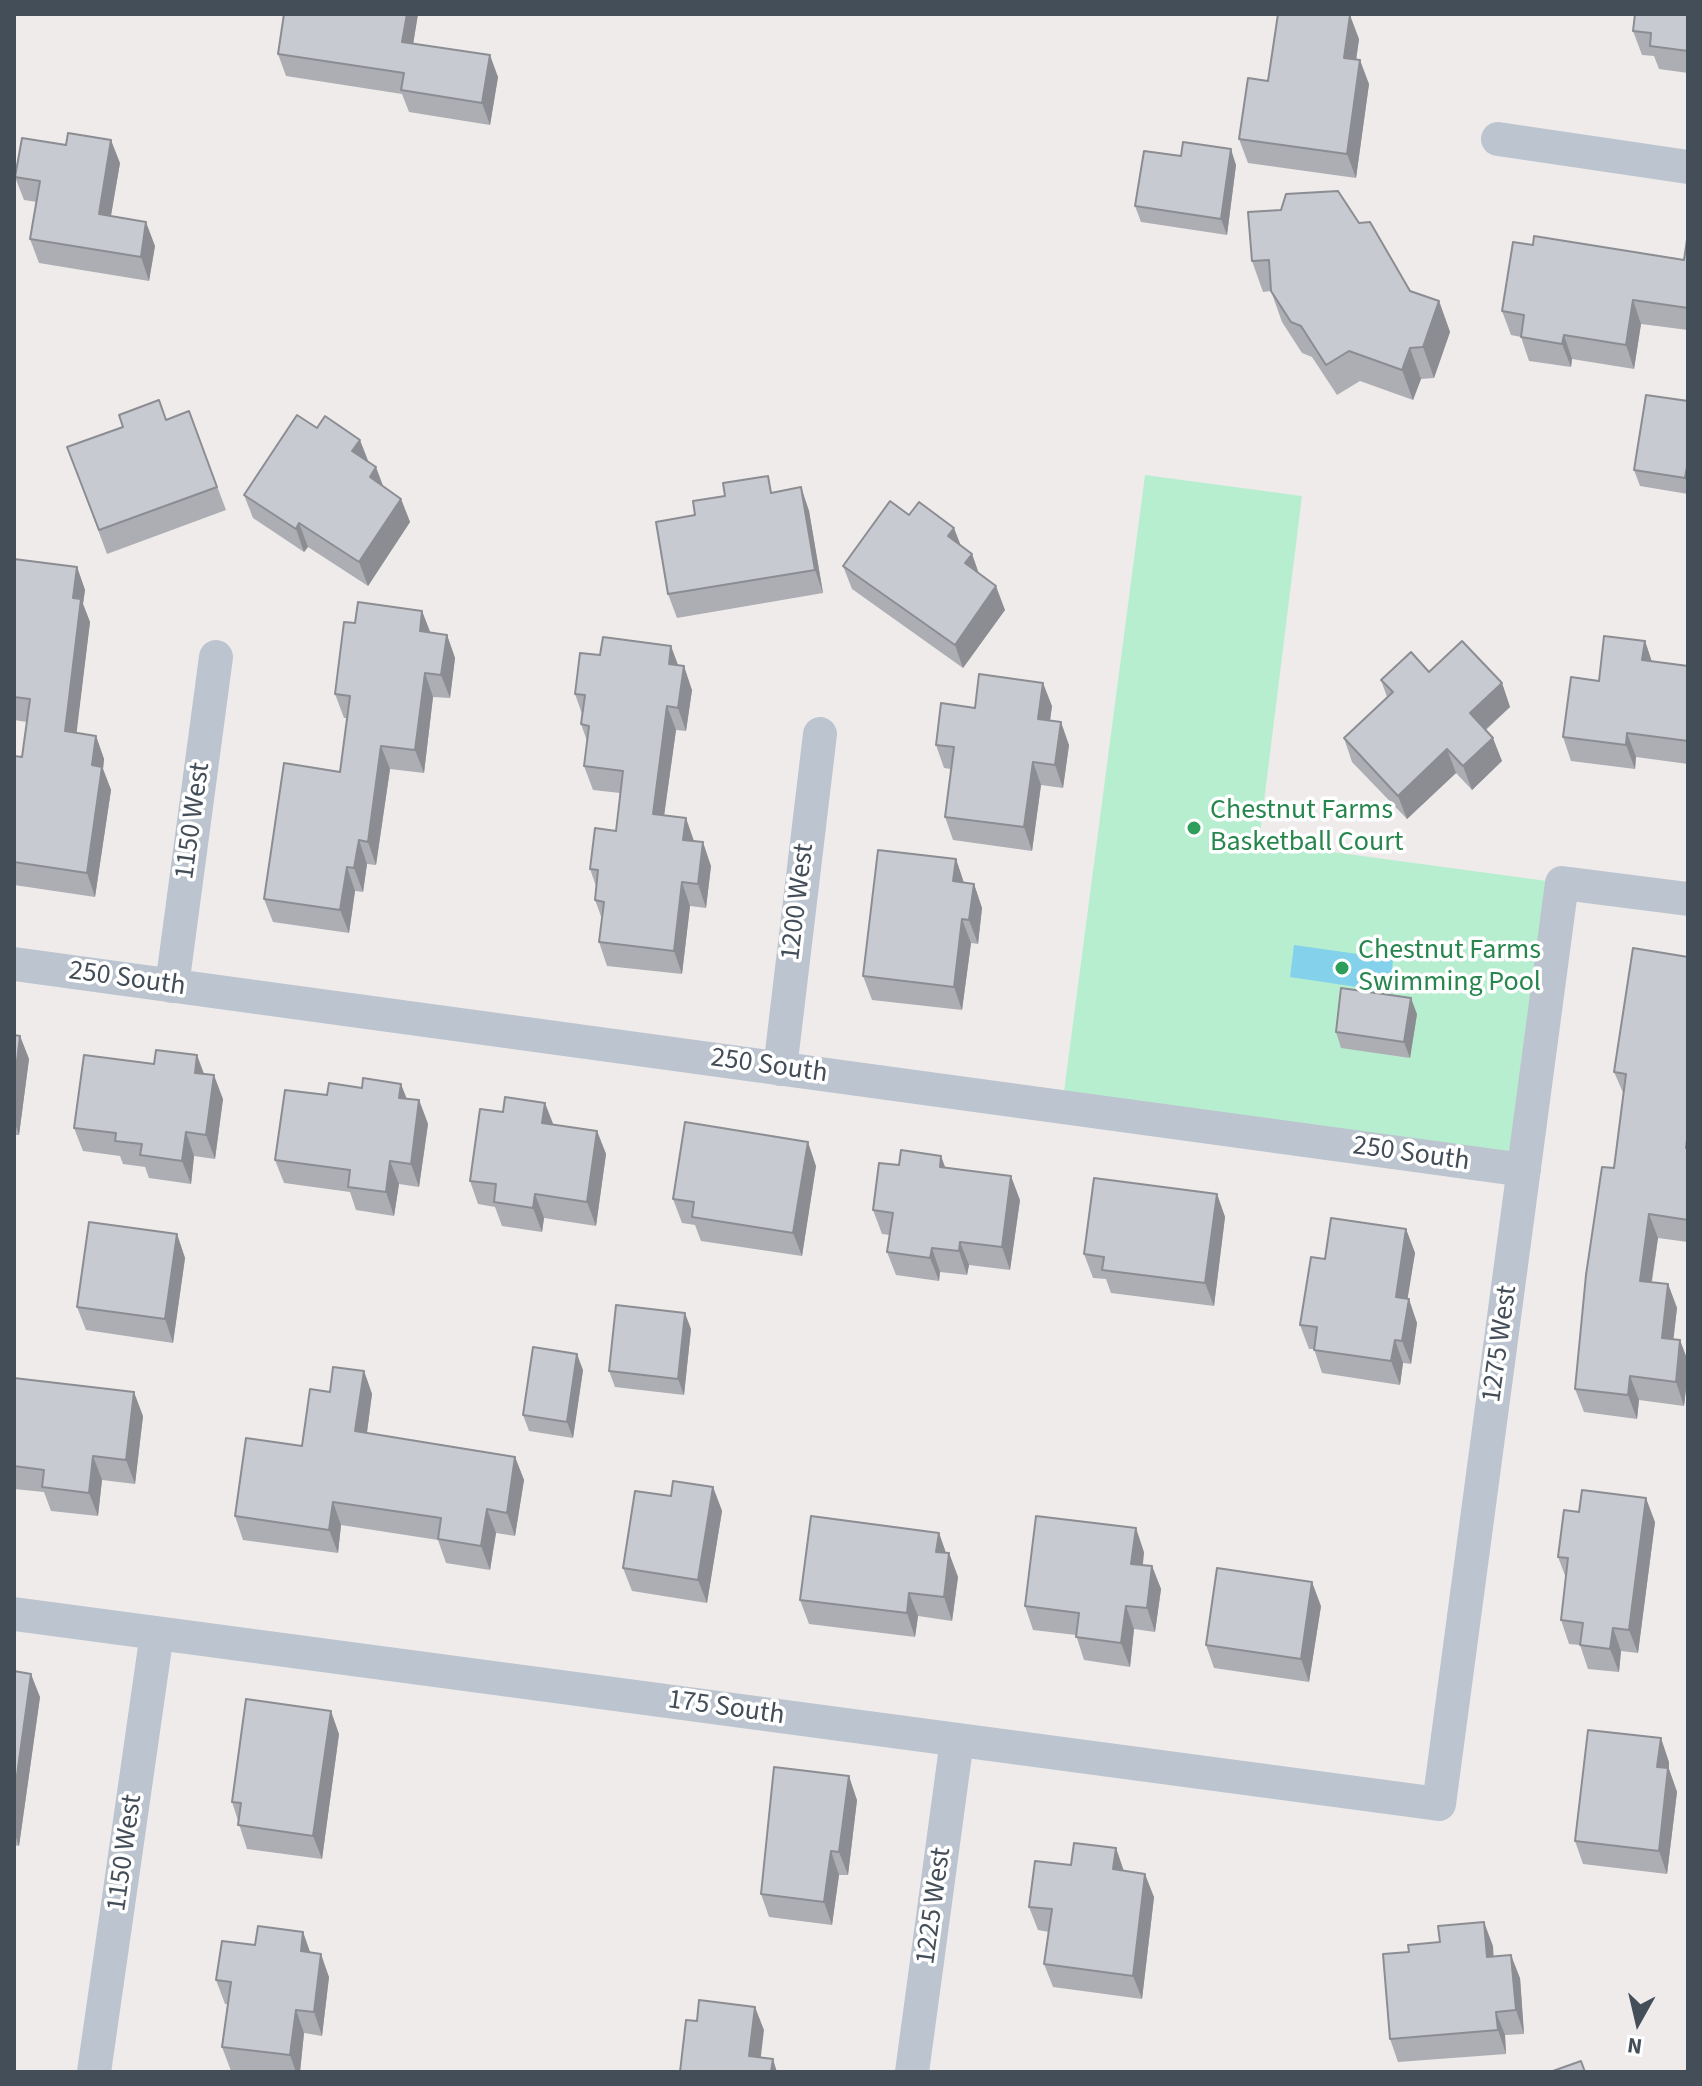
<!DOCTYPE html>
<style>
body{margin:0}
#map{position:relative;width:1702px;height:2086px;overflow:hidden;background:#efebeb;font-family:"Source Sans 3",sans-serif}
canvas{display:block}
.frame{position:absolute;inset:0;border:16px solid #444e59;pointer-events:none}
.north{position:absolute;left:1598px;top:1982px;width:80px;height:80px;-webkit-text-stroke:6px #fff;paint-order:stroke;rotate:188deg;font-size:22px;font-weight:700;line-height:32px;text-align:center;color:#444e59}
.north::after{content:'';display:block;margin:auto;width:28px;height:36px;background:#444e59;clip-path:polygon(50% 0,100% 100%,50% 72%,0 100%)}
</style>
<div id="map">
<canvas width="1702" height="2086"></canvas>
<div class="frame"></div>
<div class="north">N</div>
</div>
<script>
const g = document.querySelector('canvas').getContext('2d');
g.lineJoin = 'round';
function fillPath(path, color) { g.fillStyle = color; g.fill(path, 'evenodd'); }
const shape = rows => new Path2D(rows.map(r => 'M' + r).join(''));
function strokePath(path, color, width, dash) { g.strokeStyle = color; g.lineWidth = width; g.lineCap = dash ? 'butt' : 'round'; g.setLineDash(dash || []); g.stroke(path); }
function write(font, color, halo, rows, align = 'center') {
  g.font = font + ' "Source Sans 3",sans-serif'; g.lineWidth = 7; g.setLineDash([]); g.textBaseline = 'middle'; g.strokeStyle = halo; g.fillStyle = color; for (const [text, x, y, turn = 0] of rows) {
    g.save(); g.translate(x, y); g.rotate((+turn || 0) * Math.PI / 180); g.textAlign = isNaN(turn) ? turn : align; if (halo) g.strokeText(text, 0, 0); g.fillText(text, 0, 0); g.restore();
  }
}
const green = shape([
 [1145,475,1302,496,1259,842,1562,883,1524,1170,1062,1107]
]);
const water = shape([
 [1294,945,1393,959,1390,992,1290,977]
]);
const street = shape([
 [1498,139,1688,167],
 [14,964,1524,1170],
 [172,986,216,657],
 [780,1069,820,734],
 [14,1614,1439,1804,1562,883,1688,899],
 [94,2072,157,1633],
 [912,2072,957,1740]
]);
const wall = shape([
 [284,14,418,14,413,44,498,77,490,125,409,112,402,94,286,76,278,54],
 [1688,14,1688,73,1659,69,1654,56,1642,55,1633,31],
 [1359,39,1356,60,1369,84,1356,178,1248,163,1239,139,1268,81],
 [120,163,111,216,155,246,149,281,39,263,30,239,37,202,24,200,15,177],
 [1236,165,1227,235,1141,222,1135,206],
 [1359,223,1410,291,1439,301,1450,332,1434,378,1421,379,1413,400,1360,381,1337,395,1312,357,1302,353,1282,322,1271,291,1263,292,1252,261],
 [1688,233,1688,330,1641,324,1634,369,1572,359,1571,367,1529,361,1521,337,1511,335,1502,311,1533,245,1684,260],
 [1688,401,1688,494,1640,486,1634,470],
 [189,411,226,510,107,554,67,447,166,420],
 [369,462,383,487,401,499,410,522,368,586,308,547,304,552,253,518,244,495],
 [801,487,809,511,823,593,677,618,668,594,695,515,774,492],
 [909,515,961,546,972,554,979,574,1005,610,963,668,852,589,843,566],
 [14,559,77,567,85,590,83,604,90,622,76,733,96,736,104,759,103,769,111,790,95,897,14,885,14,756,22,757,27,722,14,720],
 [422,611,430,633,447,635,455,658,450,698,433,697,424,773,390,769,376,865,367,864,363,892,355,891,349,933,273,922,264,899,340,772,347,718,344,718,335,694,355,623],
 [1645,641,1652,662,1688,666,1688,764,1636,757,1635,769,1571,761,1563,737],
 [678,666,692,690,686,731,676,730,664,815,694,841,711,866,706,908,690,906,682,974,607,966,599,942,602,919,595,900,596,886,590,869,616,831,620,793,593,790,584,766,587,741,581,724,582,714,575,694],
 [1429,672,1502,683,1510,707,1486,730,1502,761,1472,790,1456,773,1407,819,1352,762,1344,738,1387,697,1381,680],
 [1052,706,1050,720,1069,745,1063,788,1041,785,1032,851,953,840,945,817,951,769,944,768,936,745,975,708],
 [956,859,964,883,974,884,982,908,978,944,971,943,962,1010,872,1000,863,976],
 [1688,957,1688,1242,1658,1238,1652,1282,1668,1284,1677,1308,1673,1339,1688,1361,1688,1372,1684,1406,1639,1400,1637,1419,1584,1412,1575,1389,1614,1168,1624,1095,1614,1072],
 [1417,1014,1410,1058,1341,1048,1336,1032],
 [14,1035,20,1036,29,1059,19,1135,14,1135],
 [204,1074,223,1099,215,1159,194,1156,191,1184,149,1178,145,1167,123,1164,120,1156,83,1151,74,1128],
 [327,1095,407,1099,419,1100,428,1124,419,1187,399,1184,394,1216,356,1210,350,1192,284,1183,275,1160],
 [553,1125,597,1131,606,1154,596,1226,544,1218,542,1232,502,1226,495,1207,478,1204,470,1181],
 [899,1165,946,1168,1020,1200,1010,1270,969,1265,967,1275,940,1272,939,1281,896,1275,887,1252,890,1235,882,1234,873,1210],
 [816,1166,802,1256,701,1241,695,1225,682,1223,673,1199],
 [1217,1194,1225,1217,1214,1306,1111,1293,1106,1279,1093,1278,1084,1254],
 [1406,1229,1415,1253,1407,1299,1417,1323,1411,1364,1403,1363,1400,1385,1322,1373,1314,1349,1309,1349,1300,1325,1325,1259],
 [177,1234,185,1258,173,1343,86,1330,77,1307],
 [691,1329,684,1395,615,1387,609,1371],
 [583,1370,573,1438,529,1431,523,1415],
 [364,1371,372,1394,367,1433,515,1457,524,1480,515,1536,496,1533,490,1570,446,1563,438,1540,341,1525,338,1553,243,1540,235,1516,302,1446,330,1392],
 [14,1378,143,1416,135,1484,102,1480,98,1516,51,1511,44,1492,14,1489],
 [713,1487,722,1511,707,1603,632,1591,623,1568,671,1496],
 [1655,1522,1638,1653,1621,1651,1619,1672,1588,1669,1580,1645,1569,1644,1561,1620,1566,1578,1558,1557],
 [939,1533,946,1553,949,1553,958,1577,952,1621,918,1616,915,1637,809,1624,800,1600],
 [1144,1552,1143,1565,1152,1566,1161,1589,1155,1632,1134,1629,1130,1667,1084,1660,1076,1635,1033,1630,1025,1606],
 [1321,1606,1309,1682,1214,1668,1206,1645],
 [14,1671,40,1697,19,1846,14,1845],
 [339,1734,322,1859,247,1849,232,1802],
 [1669,1762,1669,1769,1677,1792,1667,1874,1583,1864,1575,1841],
 [857,1800,848,1875,839,1875,832,1925,769,1917,761,1894],
 [1116,1848,1124,1871,1154,1897,1142,1999,1053,1987,1044,1964,1049,1932,1038,1930,1029,1907,1071,1865],
 [303,1932,310,1952,329,1977,322,2036,304,2033,300,2072,242,2072,231,2071,222,2047,228,2004,225,2004,216,1980,255,1945],
 [1493,1946,1493,1956,1520,1978,1524,2034,1505,2035,1506,2054,1398,2062,1390,2039]
]);
const shadedWall = shape([
 [407,14,418,14,410,63,402,42],
 [1350,15,1359,39,1353,82,1344,58],
 [490,55,498,77,490,125,482,103],
 [1360,60,1369,84,1356,178,1347,154],
 [111,140,120,163,107,238,99,214],
 [1231,149,1236,165,1227,235,1221,219],
 [146,222,155,246,149,281,141,257],
 [1633,300,1641,324,1634,369,1626,345],
 [1439,301,1450,332,1434,378,1423,347],
 [1564,335,1572,359,1571,367,1562,344],
 [1410,348,1421,379,1413,400,1402,370],
 [360,440,369,463,352,451],
 [1688,461,1688,486,1685,478],
 [376,467,385,491,370,477],
 [801,487,809,511,823,593,815,570],
 [401,499,410,522,368,586,359,562],
 [299,523,308,547,304,552,296,529],
 [954,528,963,551,948,536],
 [972,554,980,577,965,563],
 [77,567,85,590,83,604,90,622,74,754,65,731,73,598],
 [996,586,1005,610,963,668,955,645],
 [422,611,431,634,420,631],
 [447,635,455,658,450,698,441,675],
 [1645,641,1653,665,1642,660],
 [671,646,680,670,669,664],
 [684,666,692,690,686,731,678,708],
 [425,673,433,697,424,773,415,750],
 [1043,683,1052,706,1047,742,1038,719],
 [1502,683,1510,707,1478,736,1470,713],
 [667,706,676,730,661,838,653,814],
 [1061,722,1069,745,1063,788,1055,765],
 [1627,733,1636,757,1635,769,1626,745],
 [96,736,104,759,103,769,111,790,95,897,87,873,92,765],
 [1493,738,1502,761,1472,790,1463,766],
 [381,746,390,769,376,865,368,842],
 [1447,749,1456,773,1407,819,1398,796],
 [1033,762,1041,785,1032,851,1024,827],
 [686,818,694,841,683,840],
 [359,840,367,864,363,892,354,868],
 [703,842,711,866,706,908,698,884],
 [956,859,964,883,953,881],
 [347,867,355,891,349,933,340,910],
 [682,882,690,906,682,974,674,951],
 [974,884,982,908,978,944,969,920],
 [962,919,971,943,962,1010,954,987],
 [1411,998,1417,1014,1410,1058,1404,1042],
 [20,1036,29,1059,19,1135,14,1121,14,1086],
 [197,1055,206,1079,195,1073],
 [214,1075,223,1099,215,1159,206,1135],
 [401,1084,410,1107,399,1098],
 [419,1100,428,1124,419,1187,411,1164],
 [545,1103,554,1126,542,1123],
 [597,1131,606,1154,596,1226,587,1202],
 [186,1132,194,1156,191,1184,182,1161],
 [808,1142,816,1166,802,1256,793,1233],
 [941,1156,950,1180,940,1167],
 [390,1161,399,1184,394,1216,386,1192],
 [1011,1176,1020,1200,1010,1270,1002,1247],
 [535,1194,544,1218,542,1232,533,1208],
 [1217,1194,1225,1217,1214,1306,1205,1283],
 [1649,1214,1658,1238,1648,1304,1640,1281],
 [1406,1229,1415,1253,1404,1321,1396,1297],
 [177,1234,185,1258,173,1343,165,1319],
 [960,1242,969,1265,967,1275,959,1251],
 [932,1248,940,1272,939,1281,930,1258],
 [1668,1284,1677,1308,1671,1361,1662,1338],
 [1409,1299,1417,1323,1411,1364,1402,1341],
 [685,1313,691,1329,684,1395,678,1379],
 [1395,1340,1403,1363,1400,1385,1391,1361],
 [1680,1340,1688,1361,1688,1372,1684,1406,1676,1382],
 [577,1354,583,1370,573,1438,567,1422],
 [364,1371,372,1394,364,1454,355,1431],
 [1630,1376,1639,1400,1637,1419,1628,1395],
 [134,1392,143,1416,135,1484,126,1460],
 [93,1456,102,1480,98,1516,89,1493],
 [515,1457,524,1480,515,1536,507,1513],
 [713,1487,722,1511,707,1603,698,1580],
 [1646,1498,1655,1522,1638,1653,1629,1630],
 [333,1502,341,1525,338,1553,329,1530],
 [487,1509,496,1533,490,1570,481,1546],
 [1136,1528,1144,1552,1140,1587,1131,1564],
 [939,1533,947,1556,936,1552],
 [949,1553,958,1577,952,1621,944,1597],
 [1152,1566,1161,1589,1155,1632,1147,1608],
 [1312,1582,1321,1606,1309,1682,1301,1659],
 [909,1593,918,1616,915,1637,907,1613],
 [1126,1606,1134,1629,1130,1667,1121,1643],
 [1613,1628,1621,1651,1619,1672,1610,1649],
 [31,1674,40,1697,19,1846,14,1832,14,1797],
 [331,1711,339,1734,322,1859,313,1836],
 [1661,1738,1669,1762,1669,1769,1677,1792,1667,1874,1659,1851,1657,1767],
 [849,1776,857,1800,848,1875,839,1852],
 [1116,1848,1124,1872,1113,1869],
 [831,1851,839,1875,832,1925,824,1902],
 [1145,1874,1154,1897,1142,1999,1133,1976],
 [1484,1922,1493,1946,1495,1981,1487,1957],
 [303,1932,311,1955,301,1951],
 [321,1954,329,1977,322,2036,314,2012],
 [1511,1955,1520,1978,1524,2034,1516,2010],
 [755,2007,764,2030,759,2072,749,2056],
 [296,2010,304,2033,300,2072,296,2072,290,2055],
 [1496,2012,1505,2035,1506,2054,1498,2030],
 [773,2059,777,2072,771,2072]
]);
const building = shape([
 [284,14,407,14,402,42,490,55,482,103,401,90,404,73,278,54,284,14],
 [1278,14,1340,14,1350,15,1344,58,1360,60,1347,154,1239,139,1248,78,1268,81,1278,14],
 [1635,14,1688,14,1688,51,1650,46,1651,33,1633,31,1635,14],
 [68,133,111,140,99,214,146,222,141,257,30,239,40,181,15,177,22,138,66,145,68,133],
 [1183,142,1231,149,1221,219,1135,206,1144,151,1181,156,1183,142],
 [1338,191,1359,223,1370,222,1410,291,1439,301,1423,347,1410,348,1402,370,1349,351,1326,365,1301,326,1291,322,1271,291,1269,260,1252,261,1248,212,1281,210,1286,194,1338,191],
 [1688,233,1688,308,1633,300,1626,345,1564,335,1562,344,1521,337,1524,315,1502,311,1513,242,1533,245,1534,236,1684,260,1688,233],
 [1646,395,1688,401,1688,461,1685,478,1634,470,1646,395],
 [159,400,166,420,189,411,217,487,99,530,67,447,123,427,119,415,159,400],
 [297,415,317,428,325,416,360,440,352,451,376,467,370,477,401,499,359,562,299,523,296,529,244,495,297,415],
 [768,476,771,493,801,487,815,570,668,594,656,522,695,515,693,501,725,496,723,483,768,476],
 [890,501,909,515,919,502,954,528,948,536,972,554,965,563,996,586,955,645,843,566,890,501],
 [14,559,77,567,73,598,81,599,65,731,96,736,92,765,102,767,87,873,14,862,14,756,22,757,30,699,14,697,14,559],
 [358,602,422,611,420,631,447,635,441,675,425,673,415,750,381,746,368,842,359,840,354,868,347,867,340,910,264,899,284,763,340,772,350,696,335,694,344,622,355,623,358,602],
 [1604,636,1645,641,1642,660,1688,666,1688,741,1627,733,1626,745,1563,737,1571,677,1599,681,1604,636],
 [603,637,671,646,669,664,684,666,678,708,667,706,653,814,686,818,683,840,703,842,698,884,682,882,674,951,599,942,604,902,595,900,598,870,590,869,595,828,616,831,623,771,584,766,589,726,581,724,585,695,575,694,580,653,600,655,603,637],
 [1462,641,1502,683,1470,713,1493,738,1463,766,1447,749,1398,796,1344,738,1393,692,1381,680,1411,652,1429,672,1462,641],
 [979,674,1043,683,1038,719,1061,722,1055,765,1033,762,1024,827,945,817,954,747,936,745,941,703,975,708,979,674],
 [878,850,956,859,953,881,974,884,969,920,962,919,954,987,863,976,878,850],
 [1633,948,1688,957,1688,1131,1686,1148,1688,1149,1688,1220,1649,1214,1640,1281,1668,1284,1662,1338,1680,1340,1676,1382,1630,1376,1628,1395,1575,1389,1586,1275,1602,1167,1614,1168,1626,1074,1614,1072,1633,948],
 [1341,988,1411,998,1404,1042,1336,1032,1341,988],
 [14,1035,20,1036,14,1086,14,1035],
 [156,1050,197,1055,195,1073,214,1075,206,1135,186,1132,182,1161,140,1155,142,1144,115,1141,116,1133,74,1128,84,1055,154,1064,156,1050],
 [363,1078,401,1084,399,1098,419,1100,411,1164,390,1161,386,1192,348,1187,350,1170,275,1160,285,1090,327,1095,329,1083,362,1088,363,1078],
 [505,1097,545,1103,542,1123,597,1131,587,1202,535,1194,533,1208,494,1202,496,1184,470,1181,480,1109,503,1112,505,1097],
 [685,1122,808,1142,793,1233,692,1217,694,1202,673,1199,685,1122],
 [901,1150,941,1156,940,1167,1011,1176,1002,1247,960,1242,959,1251,932,1248,930,1258,887,1252,893,1213,873,1210,879,1163,899,1165,901,1150],
 [1094,1178,1217,1194,1205,1283,1102,1270,1104,1257,1084,1254,1094,1178],
 [1331,1218,1406,1229,1396,1297,1409,1299,1402,1341,1395,1340,1391,1361,1314,1350,1317,1327,1300,1325,1311,1257,1325,1259,1331,1218],
 [89,1222,177,1234,165,1319,77,1307,89,1222],
 [616,1305,685,1313,678,1379,609,1371,616,1305],
 [533,1347,577,1354,567,1422,523,1415,533,1347],
 [333,1367,364,1371,355,1431,515,1457,507,1513,487,1509,481,1546,438,1539,441,1518,333,1502,329,1530,235,1516,246,1438,302,1446,310,1389,330,1392,333,1367],
 [14,1378,134,1392,126,1460,93,1456,89,1493,42,1487,44,1470,14,1466,14,1378],
 [673,1481,713,1487,698,1580,623,1568,635,1491,671,1496,673,1481],
 [1582,1490,1646,1498,1629,1630,1613,1628,1610,1649,1580,1645,1583,1623,1561,1620,1568,1558,1558,1557,1564,1510,1579,1512,1582,1490],
 [811,1516,939,1533,936,1552,949,1553,944,1597,909,1593,907,1613,800,1600,811,1516],
 [1036,1516,1136,1528,1131,1564,1152,1566,1147,1608,1126,1606,1121,1643,1076,1637,1079,1613,1025,1606,1036,1516],
 [1217,1568,1312,1582,1301,1659,1206,1645,1217,1568],
 [14,1671,31,1674,14,1797,14,1671],
 [246,1699,331,1711,313,1836,238,1825,241,1803,232,1802,246,1699],
 [1588,1730,1661,1738,1657,1767,1668,1768,1659,1851,1575,1841,1588,1730],
 [774,1767,849,1776,839,1852,831,1851,824,1902,761,1894,774,1767],
 [1074,1843,1116,1848,1113,1869,1145,1874,1133,1976,1044,1964,1052,1909,1029,1907,1035,1861,1071,1865,1074,1843],
 [1484,1922,1487,1957,1511,1955,1516,2010,1496,2012,1498,2030,1390,2039,1383,1954,1409,1952,1408,1945,1440,1942,1438,1926,1484,1922],
 [258,1926,303,1932,301,1951,321,1954,314,2012,296,2010,290,2055,222,2047,231,1982,216,1980,222,1941,255,1945,258,1926],
 [699,2000,755,2007,749,2056,773,2059,771,2072,680,2072,686,2020,697,2021,699,2000],
 [1581,2061,1585,2072,1550,2072,1581,2061]
]);
const markers = [
 [1194,828,8,"#2e9e5b"],
 [1342,968,8,"#2e9e5b"]
];
const leisureNames = [
 ["Chestnut Farms",1210,812],
 ["Basketball Court",1210,844],
 ["Chestnut Farms",1358,952],
 ["Swimming Pool",1358,984]
];
const streetNames = [
 ["1150 West",194,821,-82],
 ["1200 West",799,902,-83],
 ["250 South",127,980,8],
 ["250 South",769,1067,8],
 ["250 South",1411,1155,8],
 ["1275 West",1501,1344,-82],
 ["175 South",726,1709,8],
 ["1150 West",126,1853,-82],
 ["1225 West",935,1906,-82]
];
fillPath(green, '#b8eed0');
fillPath(water, '#84d1ec');
strokePath(street, '#bcc5cf', 34);
fillPath(wall, '#acaeb4');
fillPath(shadedWall, '#8c8d92');
fillPath(building, '#c8cad1');
strokePath(building, '#8c8d92', 2);
for (const [x, y, r, color] of markers) { const dot = new Path2D(); dot.arc(x, y, r, 0, 2 * Math.PI); g.fillStyle = color; g.fill(dot); strokePath(dot, '#fff', 3); }
write('28px', '#27864d', '#fff', leisureNames, 'left');
write('28px', '#444e59', '#fff', streetNames);
</script>
